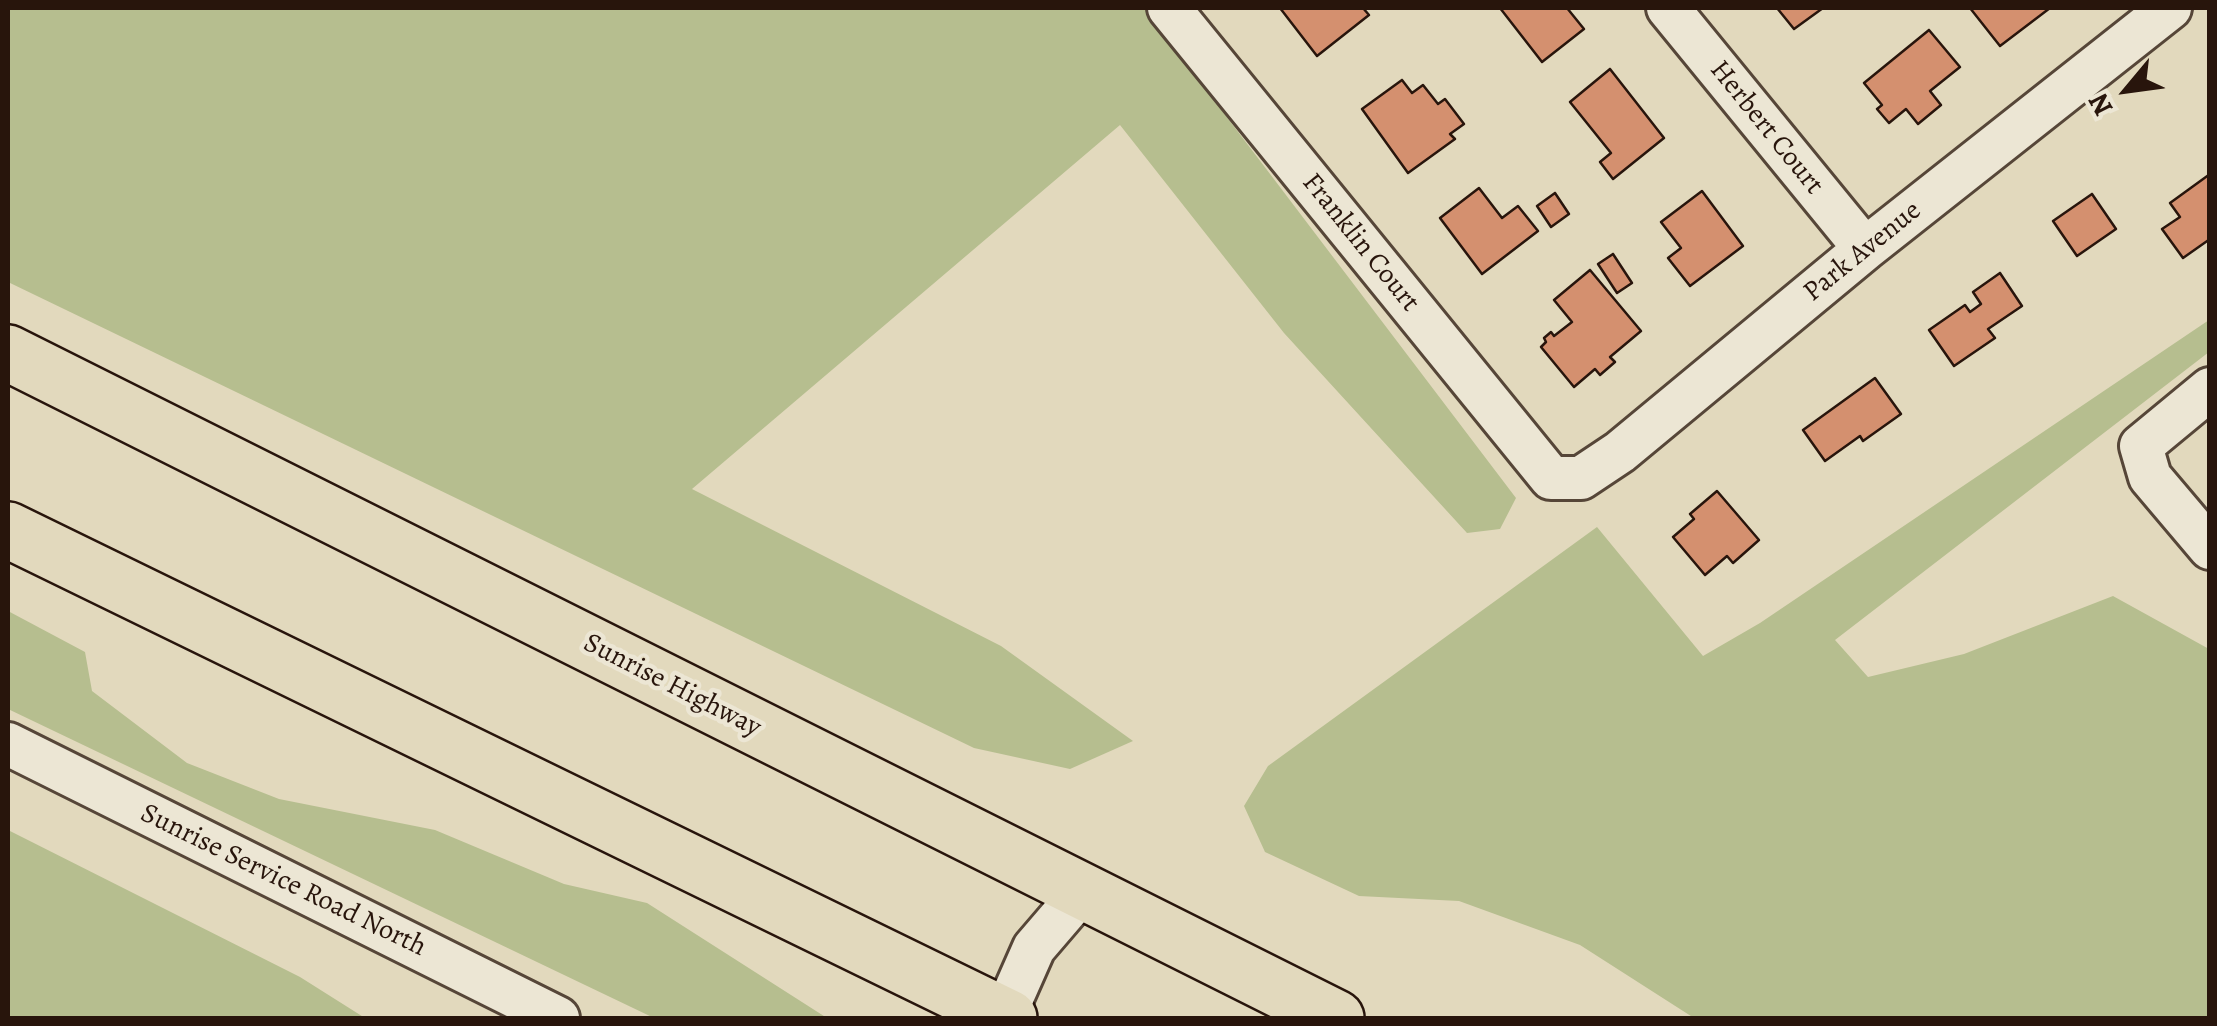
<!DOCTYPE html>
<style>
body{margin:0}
#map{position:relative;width:2217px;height:1026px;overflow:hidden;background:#e2d9bd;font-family:Alegreya,serif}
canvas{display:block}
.frame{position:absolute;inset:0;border:10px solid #28150c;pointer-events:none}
.north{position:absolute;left:2077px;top:40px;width:100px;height:100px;-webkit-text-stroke:8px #ece6d4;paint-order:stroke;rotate:241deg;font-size:28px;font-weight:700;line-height:40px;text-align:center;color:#28150c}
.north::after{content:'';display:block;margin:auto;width:35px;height:45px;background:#28150c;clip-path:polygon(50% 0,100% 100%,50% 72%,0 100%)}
</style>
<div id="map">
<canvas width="2217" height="1026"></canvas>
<div class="frame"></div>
<div class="north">N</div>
</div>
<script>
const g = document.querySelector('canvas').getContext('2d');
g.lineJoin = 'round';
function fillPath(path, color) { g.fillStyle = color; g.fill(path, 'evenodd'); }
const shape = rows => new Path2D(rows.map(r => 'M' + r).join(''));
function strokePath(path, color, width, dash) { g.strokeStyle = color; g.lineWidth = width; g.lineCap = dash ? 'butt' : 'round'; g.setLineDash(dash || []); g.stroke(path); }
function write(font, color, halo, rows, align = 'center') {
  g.font = font + ' Alegreya,serif'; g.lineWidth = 9; g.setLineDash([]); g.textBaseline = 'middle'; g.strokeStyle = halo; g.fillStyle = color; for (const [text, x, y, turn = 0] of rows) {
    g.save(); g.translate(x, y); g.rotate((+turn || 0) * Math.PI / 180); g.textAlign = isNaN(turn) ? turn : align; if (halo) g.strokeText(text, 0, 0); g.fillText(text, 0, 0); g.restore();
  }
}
const green = shape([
 [8,8,1144,8,1516,498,1500,529,1467,533,1284,333,1120,125,692,489,1001,646,1133,741,1070,769,974,748,8,282],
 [2209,320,2209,352,1835,640,1868,677,1964,654,2113,596,2209,649,2209,1018,1694,1018,1580,945,1459,901,1359,896,1265,852,1244,806,1268,766,1597,527,1703,656,1760,623],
 [8,611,85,652,92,691,187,763,279,799,435,830,564,884,647,903,827,1018,654,1018,8,709],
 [8,830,300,977,365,1018,8,1018]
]);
const building = shape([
 [1280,8,1363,8,1369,15,1317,56,1280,8],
 [1500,8,1567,8,1584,29,1542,62,1500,8],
 [1777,8,1823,8,1794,29,1777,8],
 [1970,8,2050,8,2000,46,1970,8],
 [1929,30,1960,67,1930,91,1941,105,1918,124,1906,109,1889,123,1877,109,1882,105,1864,83,1929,30],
 [1610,69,1664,138,1613,179,1600,162,1611,153,1570,102,1610,69],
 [1402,80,1412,93,1423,85,1438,104,1445,99,1464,124,1450,134,1455,139,1408,173,1362,109,1402,80],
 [2210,174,2210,239,2183,258,2162,229,2180,217,2170,203,2210,174],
 [1479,188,1502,218,1518,206,1538,231,1482,274,1440,218,1479,188],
 [1702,191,1743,246,1690,286,1668,258,1681,248,1661,222,1702,191],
 [1555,193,1569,214,1551,227,1537,206,1555,193],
 [2092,194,2116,229,2077,256,2053,221,2092,194],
 [1613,254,1632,283,1617,293,1598,264,1613,254],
 [1590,270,1641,331,1610,357,1615,362,1600,375,1595,369,1574,387,1541,347,1546,342,1544,338,1551,332,1554,336,1572,322,1554,300,1590,270],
 [2000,273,2022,306,1988,329,1995,338,1954,366,1929,330,1965,305,1970,312,1981,304,1973,292,2000,273],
 [1875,378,1901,414,1863,441,1860,436,1825,461,1803,430,1875,378],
 [1717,491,1759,540,1733,563,1727,556,1705,575,1673,537,1694,519,1690,514,1717,491]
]);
const minor = shape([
 [1169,8,1551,478,1581,478,1620,452,1865,249,2170,8],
 [1668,8,1865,249],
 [2210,389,2141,446,2150,477,2210,548],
 [8,744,558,1018],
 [1004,1016,1034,948,1082,892]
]);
const highway = shape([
 [8,353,1336,1018],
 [8,530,1009,1018]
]);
const streetNames = [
 ["Herbert Court",1766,128,51],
 ["Franklin Court",1360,243,51],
 ["Park Avenue",1863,252,-39],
 ["Sunrise Highway",672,686,27],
 ["Sunrise Service Road North",283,881,26]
];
fillPath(green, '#b6be8f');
fillPath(building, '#d4906f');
strokePath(building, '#28150c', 2.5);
strokePath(minor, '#564638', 48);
strokePath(highway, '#28150c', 60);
strokePath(minor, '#ece6d4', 42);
strokePath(highway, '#e2d9bd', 55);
write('28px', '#28150c', '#ece6d4', streetNames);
</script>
